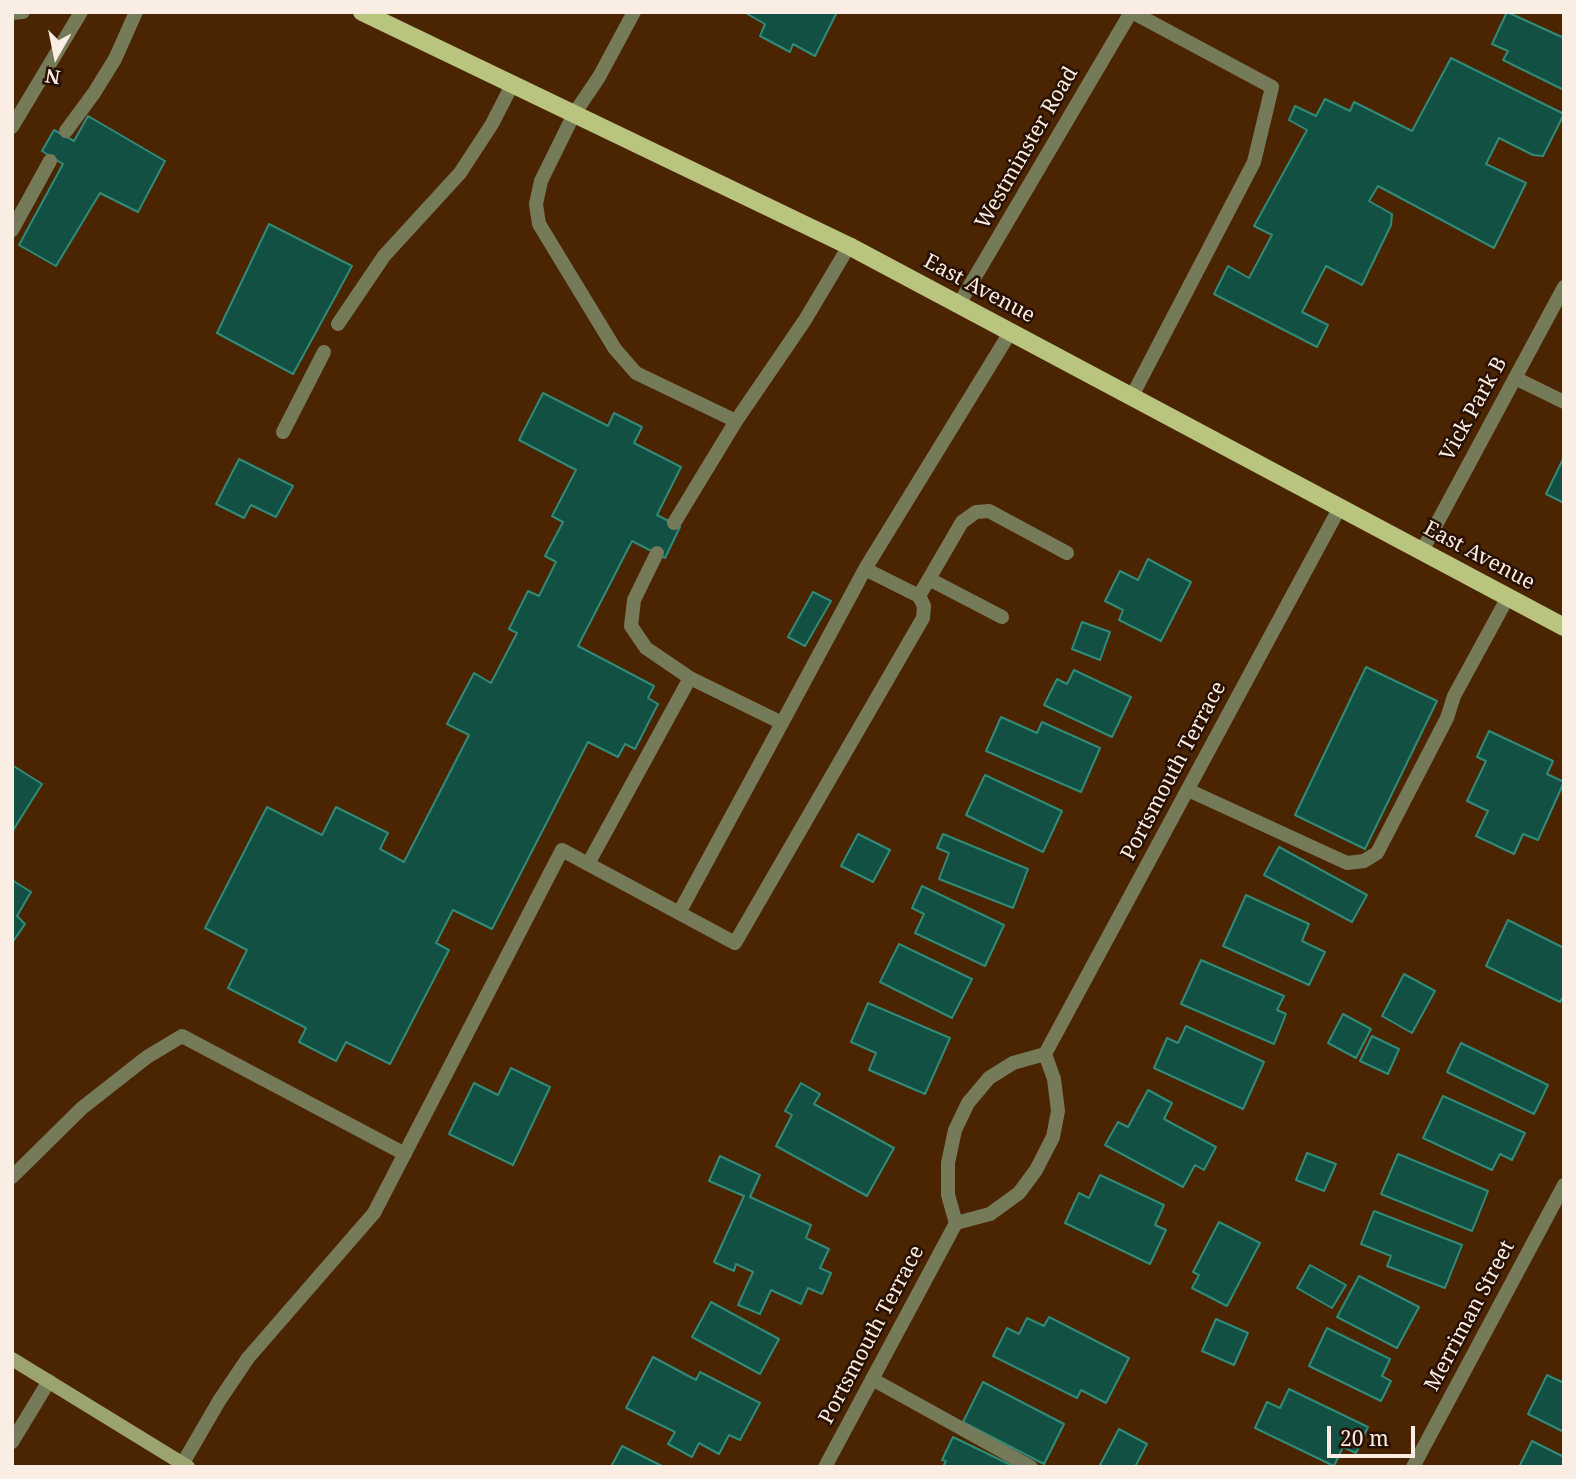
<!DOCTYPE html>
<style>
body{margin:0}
#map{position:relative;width:1576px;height:1479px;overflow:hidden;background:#4b2402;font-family:"Noto Serif",serif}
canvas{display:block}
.frame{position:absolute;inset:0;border:14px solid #faede4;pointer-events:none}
.north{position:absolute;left:21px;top:21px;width:70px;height:70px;-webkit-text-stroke:5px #281102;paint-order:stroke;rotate:189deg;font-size:19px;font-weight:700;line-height:28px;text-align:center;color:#faede4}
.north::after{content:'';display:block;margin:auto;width:24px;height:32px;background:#faede4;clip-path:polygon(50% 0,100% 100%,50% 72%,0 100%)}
.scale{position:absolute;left:1327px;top:1426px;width:88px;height:32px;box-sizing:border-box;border:4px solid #faede4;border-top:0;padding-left:9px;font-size:21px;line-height:24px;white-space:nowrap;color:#faede4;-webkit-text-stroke:5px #281102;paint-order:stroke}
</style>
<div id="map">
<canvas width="1576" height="1479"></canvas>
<div class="frame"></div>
<div class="north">N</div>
<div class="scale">20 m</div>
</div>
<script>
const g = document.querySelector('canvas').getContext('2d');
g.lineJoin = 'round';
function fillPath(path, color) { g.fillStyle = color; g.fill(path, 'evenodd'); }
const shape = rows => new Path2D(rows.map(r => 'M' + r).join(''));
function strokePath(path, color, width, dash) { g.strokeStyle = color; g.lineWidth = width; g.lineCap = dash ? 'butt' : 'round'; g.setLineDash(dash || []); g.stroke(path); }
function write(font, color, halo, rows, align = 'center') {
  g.font = font + ' "Noto Serif",serif'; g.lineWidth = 5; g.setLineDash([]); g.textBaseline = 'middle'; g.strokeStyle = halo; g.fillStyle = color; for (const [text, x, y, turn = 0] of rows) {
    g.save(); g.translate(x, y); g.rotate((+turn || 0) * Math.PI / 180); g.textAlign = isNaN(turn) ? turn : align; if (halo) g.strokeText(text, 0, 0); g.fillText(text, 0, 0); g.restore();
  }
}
const building = shape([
 [744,12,837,12,815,56,793,44,790,52,760,36,765,24,744,12],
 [1507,12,1564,38,1564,90,1503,60,1508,51,1492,44,1507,12],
 [1451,58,1564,114,1543,156,1533,155,1499,138,1486,164,1526,183,1494,248,1378,186,1369,201,1392,214,1391,225,1362,285,1326,266,1302,312,1328,325,1317,347,1214,294,1228,266,1249,278,1272,235,1254,226,1307,130,1289,120,1295,106,1316,116,1325,99,1350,111,1354,102,1412,131,1451,58],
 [88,116,165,161,138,212,100,193,56,266,19,245,63,164,42,151,54,130,74,141,88,116],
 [269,224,352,266,293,374,217,333,269,224],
 [543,393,608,426,614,413,642,427,634,443,681,467,657,515,680,527,665,558,632,541,578,646,654,686,648,698,658,704,635,749,625,744,618,757,588,742,492,929,453,910,436,943,449,950,390,1064,346,1042,336,1061,299,1042,306,1028,228,988,247,950,205,928,267,807,322,835,336,807,388,833,380,849,404,862,469,735,447,724,474,673,491,683,517,633,509,629,528,591,539,596,556,562,545,556,563,522,552,516,576,470,519,440,543,393],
 [1564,457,1564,503,1546,494,1564,457],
 [239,459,293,486,276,517,251,505,244,518,216,504,239,459],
 [1148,559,1191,582,1161,641,1119,620,1123,610,1105,601,1120,571,1138,580,1148,559],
 [813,592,831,601,805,646,788,637,813,592],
 [1082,622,1110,632,1100,660,1072,649,1082,622],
 [1366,667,1437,701,1365,849,1295,815,1366,667],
 [1074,670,1131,697,1112,737,1044,705,1057,679,1067,684,1074,670],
 [1001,717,1037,733,1042,722,1100,748,1081,792,986,751,1001,717],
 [1489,731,1553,761,1547,774,1564,782,1538,840,1523,834,1514,854,1476,836,1488,811,1467,801,1486,761,1477,757,1489,731],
 [12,765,42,784,12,832,12,765],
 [985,775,1062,811,1043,852,966,815,985,775],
 [858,834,890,850,873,882,841,866,858,834],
 [943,834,1028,869,1013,908,939,879,949,853,937,848,943,834],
 [1279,847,1367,895,1352,922,1264,875,1279,847],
 [12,880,31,892,17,916,25,924,12,943,12,880],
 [922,886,1004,925,985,966,915,933,924,914,912,908,922,886],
 [1246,895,1309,924,1302,941,1325,952,1309,985,1223,946,1246,895],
 [1508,920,1564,948,1564,995,1560,1002,1486,966,1508,920],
 [899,944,972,979,952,1018,880,982,899,944],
 [1201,960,1284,996,1277,1010,1286,1014,1274,1044,1181,1004,1201,960],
 [1404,974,1435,991,1412,1033,1382,1016,1404,974],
 [868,1003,950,1038,925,1094,869,1070,876,1053,851,1042,868,1003],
 [1343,1014,1371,1029,1356,1058,1328,1043,1343,1014],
 [1186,1026,1264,1062,1243,1109,1154,1068,1167,1038,1178,1043,1186,1026],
 [1372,1036,1399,1049,1388,1074,1360,1061,1372,1036],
 [1461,1043,1548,1085,1534,1114,1447,1072,1461,1043],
 [511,1068,550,1087,513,1165,449,1134,474,1083,498,1095,511,1068],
 [801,1083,820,1094,814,1104,894,1148,867,1196,776,1146,792,1115,785,1111,801,1083],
 [1148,1090,1172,1103,1164,1119,1216,1147,1204,1170,1195,1165,1183,1187,1105,1145,1118,1122,1128,1127,1148,1090],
 [1443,1096,1525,1133,1512,1160,1500,1154,1492,1170,1423,1138,1443,1096],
 [1307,1153,1336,1164,1324,1191,1296,1180,1307,1153],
 [1398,1154,1488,1191,1472,1231,1381,1194,1398,1154],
 [720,1156,760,1175,750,1197,811,1225,806,1238,829,1249,820,1268,831,1273,822,1294,808,1288,801,1304,771,1290,760,1314,738,1305,753,1272,736,1264,734,1271,714,1262,744,1196,709,1181,720,1156],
 [1100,1175,1164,1205,1155,1225,1166,1230,1150,1264,1065,1223,1079,1193,1089,1198,1100,1175],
 [1374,1211,1462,1245,1445,1288,1387,1266,1391,1256,1361,1244,1374,1211],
 [1219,1222,1260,1243,1227,1306,1192,1288,1199,1275,1193,1272,1219,1222],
 [1310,1265,1346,1285,1332,1308,1297,1288,1310,1265],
 [1359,1276,1419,1307,1397,1348,1337,1317,1359,1276],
 [711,1302,779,1339,760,1374,692,1337,711,1302],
 [1049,1317,1129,1358,1106,1403,1081,1390,1077,1398,993,1356,1007,1328,1019,1334,1027,1318,1044,1326,1049,1317],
 [1216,1319,1248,1333,1234,1365,1202,1351,1216,1319],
 [1327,1328,1390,1359,1382,1376,1391,1381,1381,1401,1309,1366,1327,1328],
 [653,1357,696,1380,700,1372,760,1403,740,1440,729,1435,719,1454,699,1443,692,1457,668,1444,675,1432,626,1408,653,1357],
 [1547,1375,1564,1383,1564,1432,1528,1414,1547,1375],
 [983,1382,1064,1424,1044,1464,963,1422,983,1382],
 [1289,1389,1368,1427,1356,1453,1343,1447,1334,1466,1255,1428,1267,1402,1280,1408,1289,1389],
 [1119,1429,1147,1444,1135,1467,1104,1467,1100,1465,1119,1429],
 [953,1437,1015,1467,943,1467,946,1461,942,1460,953,1437],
 [1532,1441,1564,1457,1564,1467,1519,1467,1532,1441],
 [622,1446,664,1467,611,1467,622,1446]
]);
const lane = shape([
 [1132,12,1272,87,1254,162,1132,396],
 [12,13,23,12],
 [574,114,541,181,536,204,539,224,615,349,636,373,736,421,805,320,849,246],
 [12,127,81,12],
 [66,131,94,93,115,59,136,12],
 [12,230,50,161],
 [338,324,384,256,460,173,492,124,512,85],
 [1515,378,1564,402],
 [283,432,324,352],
 [674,523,736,421],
 [657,553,634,600,631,626,646,648,690,678],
 [865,569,1011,331],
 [929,579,1002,617],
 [919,596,962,522,976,512,989,511,1067,553],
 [1188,790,1347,863,1364,861,1377,853,1447,718,1454,696,1508,597],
 [679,913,782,723],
 [12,1177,82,1108,147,1057,182,1036,405,1154],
 [872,1379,1031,1467],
 [183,1463,219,1401,248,1358,374,1213,562,850,735,943,923,618,924,606,919,596,865,569,782,723,690,678,588,864]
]);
const street = shape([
 [574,114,599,77,634,12],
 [959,304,1131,12],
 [1422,551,1564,287],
 [1045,1054,1054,1079,1058,1111,1053,1137,1036,1170,1019,1193,990,1214,956,1223,948,1195,948,1163,955,1130,968,1103,989,1078,1013,1063,1045,1054,1340,507],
 [12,1442,49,1381],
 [825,1467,956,1223],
 [1413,1467,1564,1185]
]);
const secondary = shape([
 [12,1359,188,1467]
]);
const primary = shape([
 [362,12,849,246,1564,627]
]);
const streetNames = [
 ["Westminster Road",1027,148,-60],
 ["East Avenue",979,289,28],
 ["Vick Park B",1474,409,-61],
 ["East Avenue",1479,556,28],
 ["Portsmouth Terrace",1174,771,-62],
 ["Merriman Street",1470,1316,-62],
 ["Portsmouth Terrace",872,1335,-62]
];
fillPath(building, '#125043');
strokePath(building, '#2e8c78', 2);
strokePath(lane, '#757a59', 14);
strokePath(street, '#757a59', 14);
strokePath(secondary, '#9ba46e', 14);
strokePath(primary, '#b9c47e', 18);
write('21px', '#faede4', '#281102', streetNames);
</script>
